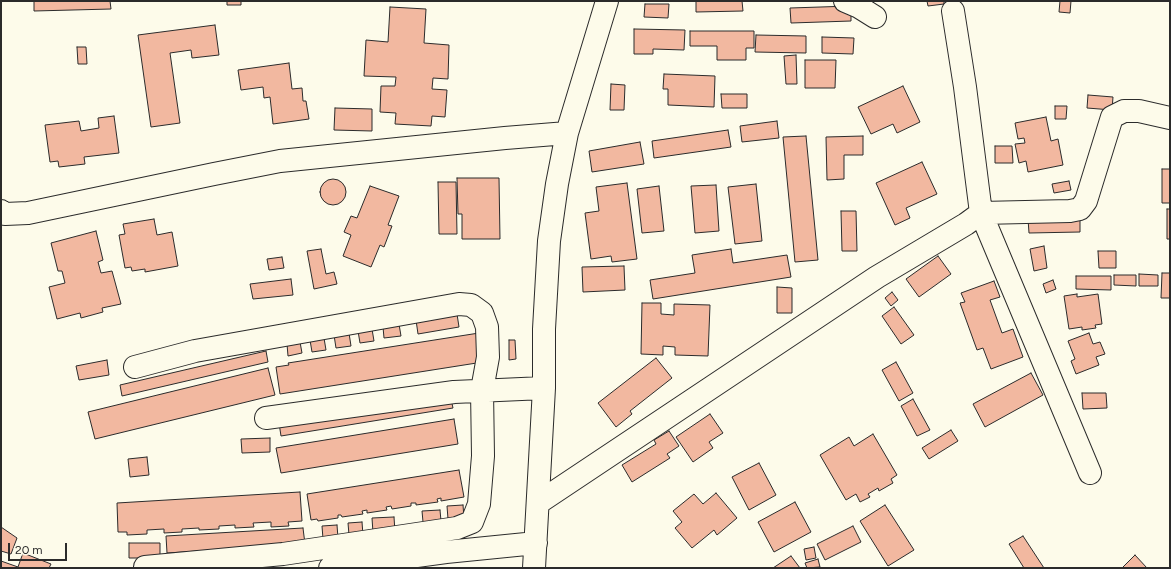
<!DOCTYPE html>
<style>
body{margin:0}
#map{position:relative;width:1171px;height:569px;overflow:hidden;background:#fdfbea;font-family:Figtree,sans-serif}
canvas{display:block}
.frame{position:absolute;inset:0;border:2px solid #2b2b2b;pointer-events:none}
.scale{position:absolute;left:8px;top:543px;width:59px;height:18px;box-sizing:border-box;border:2px solid #2b2b2b;border-top:0;padding-left:5px;font-size:12px;line-height:14px;white-space:nowrap;color:#2b2b2b;-webkit-text-stroke:3px #fdfbea;paint-order:stroke}
</style>
<div id="map">
<canvas width="1171" height="569"></canvas>
<div class="frame"></div>
<div class="scale">20 m</div>
</div>
<script>
const g = document.querySelector('canvas').getContext('2d');
g.lineJoin = 'round';
function fillPath(path, color) { g.fillStyle = color; g.fill(path, 'evenodd'); }
const shape = rows => new Path2D(rows.map(r => 'M' + r).join(''));
function strokePath(path, color, width, dash) { g.strokeStyle = color; g.lineWidth = width; g.lineCap = dash ? 'butt' : 'round'; g.setLineDash(dash || []); g.stroke(path); }
const building = shape([
 [34,1,110,1,111,9,34,11,34,1],
 [227,1,241,1,241,5,227,5,227,1],
 [696,1,742,1,743,11,696,12,696,1],
 [927,1,944,1,944,4,928,6,927,1],
 [1060,1,1071,1,1070,13,1059,12,1060,1],
 [645,4,669,4,668,18,644,17,645,4],
 [851,6,851,21,791,23,790,8,851,6],
 [390,7,426,9,424,43,449,45,448,79,433,78,432,89,447,90,445,117,432,116,431,126,395,124,396,113,380,112,381,86,395,86,396,77,364,76,366,40,388,42,390,7],
 [215,25,219,55,192,58,191,50,170,53,180,123,151,127,138,35,215,25],
 [634,29,685,30,684,50,653,49,653,54,634,54,634,29],
 [690,31,754,31,754,48,746,48,746,60,717,60,717,46,690,46,690,31],
 [756,35,806,36,806,53,755,52,756,35],
 [822,37,854,38,853,54,822,53,822,37],
 [77,47,86,47,87,64,78,64,77,47],
 [796,55,797,84,786,84,784,56,796,55],
 [805,60,836,60,835,88,805,88,805,60],
 [289,63,292,89,302,88,303,101,306,101,309,119,273,124,270,97,264,98,263,87,241,90,238,70,289,63],
 [664,74,715,76,714,107,668,105,668,89,663,89,664,74],
 [611,84,625,85,624,110,610,110,611,84],
 [903,86,920,122,897,133,893,124,871,134,858,107,903,86],
 [721,94,747,94,747,108,722,108,721,94],
 [1088,95,1113,97,1112,110,1087,108,1088,95],
 [1055,106,1067,106,1066,119,1055,119,1055,106],
 [335,108,372,109,372,131,334,130,335,108],
 [114,116,119,153,84,157,85,164,59,167,58,161,50,162,45,125,79,121,81,131,99,128,98,118,114,116],
 [1046,117,1051,141,1058,139,1063,165,1028,172,1026,161,1019,163,1015,144,1025,143,1024,138,1018,139,1015,123,1046,117],
 [777,121,779,138,742,142,740,126,777,121],
 [728,130,731,147,654,158,652,141,728,130],
 [806,136,818,260,795,262,783,137,806,136],
 [863,136,863,155,844,155,844,179,827,180,826,137,863,136],
 [640,142,644,164,592,172,589,151,640,142],
 [995,146,1012,146,1013,163,995,163,995,146],
 [922,162,937,194,906,208,910,218,895,225,876,183,922,162],
 [1162,169,1170,169,1170,203,1162,203,1162,169],
 [457,178,499,178,500,239,462,239,462,214,458,214,457,178],
 '320 192a13 13 0 1 1 26 0a13 13 0 1 1-26 0Z',
 [1069,181,1071,190,1054,193,1052,184,1069,181],
 [438,182,456,182,457,234,439,234,438,182],
 [627,183,637,259,612,262,611,256,591,259,585,213,599,211,596,187,627,183],
 [756,184,762,241,735,244,728,187,756,184],
 [716,185,719,231,695,233,691,186,716,185],
 [370,186,399,196,388,225,392,226,384,247,380,245,371,267,343,256,351,235,344,232,351,216,357,218,370,186],
 [659,186,664,231,642,233,637,189,659,186],
 [1167,209,1170,209,1170,239,1167,239,1167,209],
 [841,211,856,211,857,251,842,251,841,211],
 [1080,218,1080,232,1029,233,1028,219,1080,218],
 [154,219,157,235,172,232,178,266,145,272,145,269,132,271,131,267,125,268,119,235,125,234,123,224,154,219],
 [96,231,103,260,98,262,101,273,112,271,121,304,102,308,103,312,81,318,80,313,57,319,49,287,65,283,62,271,58,271,51,243,96,231],
 [1044,246,1047,268,1034,271,1030,249,1044,246],
 [321,249,326,274,334,272,337,284,314,289,307,251,321,249],
 [731,249,733,263,787,255,791,277,653,299,650,280,695,273,692,255,731,249],
 [1098,251,1116,251,1116,268,1099,268,1098,251],
 [938,256,951,274,919,297,906,279,938,256],
 [282,257,284,268,269,270,267,259,282,257],
 [624,266,625,290,583,292,582,267,624,266],
 [1162,273,1170,273,1170,298,1161,298,1162,273],
 [1139,274,1158,275,1158,286,1139,286,1139,274],
 [1114,275,1136,275,1136,286,1114,285,1114,275],
 [1076,276,1111,276,1111,290,1076,289,1076,276],
 [291,279,293,295,253,299,250,284,291,279],
 [1053,280,1056,289,1046,293,1043,284,1053,280],
 [994,281,1000,297,990,300,1002,333,1013,329,1023,357,991,369,983,348,977,350,960,303,965,302,961,293,994,281],
 [777,287,792,288,792,313,777,313,777,287],
 [892,292,898,300,891,306,885,298,892,292],
 [1077,294,1077,297,1098,294,1102,324,1095,325,1096,328,1082,330,1082,327,1069,329,1064,296,1077,294],
 [642,303,661,303,661,314,674,315,674,304,710,305,708,356,675,355,675,347,663,346,663,355,641,354,642,303],
 [894,307,914,335,901,344,882,316,894,307],
 [457,314,459,327,418,334,416,320,457,314],
 [399,324,401,336,384,338,383,327,399,324],
 [372,329,374,341,360,343,358,331,372,329],
 [349,333,351,346,336,348,334,335,349,333],
 [479,333,483,362,280,394,276,367,289,365,288,363,479,333],
 [1089,333,1093,344,1100,342,1105,354,1096,357,1099,365,1076,374,1071,361,1075,359,1068,341,1089,333],
 [324,338,326,350,312,352,310,340,324,338],
 [509,340,515,340,516,359,509,360,509,340],
 [300,342,302,353,288,356,287,344,300,342],
 [266,351,268,362,122,396,120,385,266,351],
 [656,358,672,378,630,411,632,414,616,427,598,403,656,358],
 [107,360,109,375,79,380,76,366,107,360],
 [896,362,913,393,899,401,882,370,896,362],
 [268,368,275,395,95,439,88,412,268,368],
 [1031,373,1043,395,985,427,973,404,1031,373],
 [1082,393,1106,393,1107,408,1083,409,1082,393],
 [450,395,453,408,281,436,279,423,450,395],
 [913,399,930,430,917,436,901,406,913,399],
 [710,414,723,433,709,442,713,448,693,462,676,437,710,414],
 [454,419,458,444,281,473,276,448,454,419],
 [951,430,958,441,929,459,922,448,951,430],
 [669,431,679,446,667,454,670,458,632,482,622,465,656,444,654,440,669,431],
 [873,434,897,475,891,479,893,483,879,491,878,488,868,494,870,497,860,502,856,494,846,500,820,455,849,437,854,446,873,434],
 [270,438,270,452,242,453,241,439,270,438],
 [147,457,149,475,130,477,128,459,147,457],
 [759,463,776,495,749,510,732,477,759,463],
 [459,470,464,497,441,501,441,498,437,499,438,502,416,505,416,503,411,503,411,506,392,509,391,506,386,507,387,510,367,513,367,510,362,511,363,514,342,517,341,515,338,515,338,518,318,521,317,519,311,520,307,494,459,470],
 [300,492,302,521,288,522,289,526,271,527,271,522,253,523,254,527,235,528,235,525,219,526,219,529,199,530,199,528,182,529,182,532,164,533,164,529,147,530,147,534,127,535,127,532,118,532,117,503,300,492],
 [716,493,737,518,717,535,714,530,692,548,675,528,682,522,673,511,694,494,703,504,716,493],
 [795,502,811,532,774,552,758,522,795,502],
 [463,505,464,518,448,519,447,506,463,505],
 [885,505,914,550,888,566,860,521,885,505],
 [440,510,441,521,423,522,422,511,440,510],
 [394,517,395,532,373,533,372,518,394,517],
 [362,522,363,535,349,535,348,523,362,522],
 [337,525,338,538,323,539,322,526,337,525],
 [853,526,861,542,825,560,817,544,853,526],
 [1,527,17,538,11,554,1,551,1,527],
 [303,528,305,544,167,553,166,536,303,528],
 [1023,536,1044,568,1024,568,1009,544,1023,536],
 [129,543,160,543,160,558,129,558,129,543],
 [814,547,816,558,806,560,804,549,814,547],
 [23,553,51,564,49,568,1,568,1,561,18,567,23,553],
 [1135,555,1147,568,1122,568,1135,555],
 [791,556,800,568,773,568,791,556],
 [818,559,820,567,807,568,805,563,818,559]
]);
const minor = shape([
 [845,1,859,7,875,17],
 [1,211,5,214,28,213,214,174,280,161,505,138,567,133],
 [135,367,195,351,459,304,471,305,482,313,487,327,488,357,482,390,483,456,479,504,472,522,457,528,283,554,145,567],
 [266,418,454,392,544,388],
 [1090,473,981,213,1070,211,1080,209,1086,201,1112,117,1124,111,1139,111,1170,118],
 [538,503,877,277,966,224,981,213,965,87,953,11],
 [330,568,446,552,536,543],
 [534,568,544,388,544,329,549,241,557,184,567,133,607,1]
]);
fillPath(building, '#f2b8a0');
strokePath(building, '#2b2b2b', 1);
strokePath(minor, '#2b2b2b', 24);
strokePath(minor, '#fdfbea', 22);
</script>
